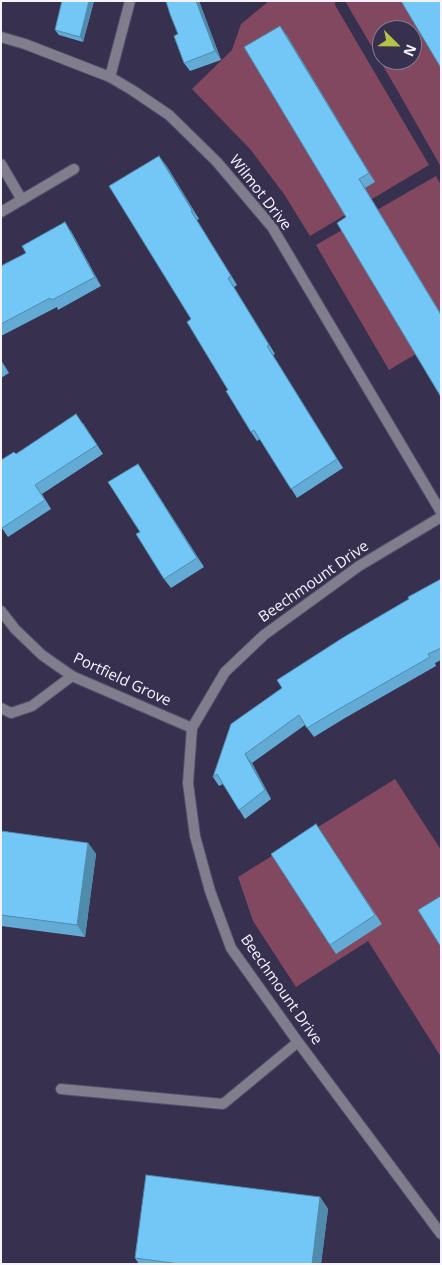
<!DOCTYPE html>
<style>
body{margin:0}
#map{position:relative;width:442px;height:1265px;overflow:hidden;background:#37304f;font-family:"Open Sans",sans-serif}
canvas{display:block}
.frame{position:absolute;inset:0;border:2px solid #f5f3ff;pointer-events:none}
.north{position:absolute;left:372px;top:20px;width:50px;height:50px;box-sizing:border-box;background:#37304f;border:1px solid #837e95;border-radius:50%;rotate:113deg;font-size:14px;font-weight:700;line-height:20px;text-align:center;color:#f5f3ff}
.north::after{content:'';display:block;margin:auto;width:18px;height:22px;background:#b6c149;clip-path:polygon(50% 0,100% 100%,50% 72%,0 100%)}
</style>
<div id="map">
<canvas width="442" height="1265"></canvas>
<div class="frame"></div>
<div class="north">N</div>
</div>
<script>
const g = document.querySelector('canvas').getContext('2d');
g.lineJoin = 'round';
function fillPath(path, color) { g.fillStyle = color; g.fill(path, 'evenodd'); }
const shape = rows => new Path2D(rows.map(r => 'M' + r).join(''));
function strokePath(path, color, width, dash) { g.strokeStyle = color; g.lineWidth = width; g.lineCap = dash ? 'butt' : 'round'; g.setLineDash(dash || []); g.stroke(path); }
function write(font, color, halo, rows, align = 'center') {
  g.font = font + ' "Open Sans",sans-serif'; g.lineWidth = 5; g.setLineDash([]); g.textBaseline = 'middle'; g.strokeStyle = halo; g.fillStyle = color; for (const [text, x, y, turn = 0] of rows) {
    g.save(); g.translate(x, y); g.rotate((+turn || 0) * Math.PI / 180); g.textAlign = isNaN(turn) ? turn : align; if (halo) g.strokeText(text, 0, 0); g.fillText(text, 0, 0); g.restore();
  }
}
const green = shape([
 [269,1,335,1,335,5,429,165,310,236,284,194,250,149,192,89,232,50,241,24],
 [345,1,402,1,441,63,441,167,396,88],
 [382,30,412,30,412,60,382,60],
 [436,176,441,185,441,339,389,370,316,245],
 [395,779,441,850,441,1057,368,941,296,987,253,921,238,877]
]);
const lane = shape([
 [1,164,22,200],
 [1,212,74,169],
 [1,708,11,713,32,706,72,676],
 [61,1089,223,1104,298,1042]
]);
const street = shape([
 [1,37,25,44,110,77,132,90,169,115,217,162,272,227,441,512],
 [110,77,130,1],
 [441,517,359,566,264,635,225,672,192,728,188,783,195,836,210,891,231,948,298,1042,441,1234],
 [1,611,15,629,42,655,72,676,192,728]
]);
const wall = shape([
 [62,1,94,1,83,42,59,35,55,30],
 [165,1,199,1,221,60,190,71,184,63,178,34,167,4],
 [286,34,375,182,365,188,441,314,346,217],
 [166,165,199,219,197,220,237,285,234,287,275,354,273,355,343,468,297,498,260,439,257,441,251,432,228,390],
 [71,231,101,286,58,310,57,307,1,336,1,266],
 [1,360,9,373,1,378],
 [83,423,103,454,42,494,51,509,8,537,1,527,16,454],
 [144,473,204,567,171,588,164,579,140,532],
 [441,579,441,660,435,663,436,666,345,718,314,737,305,725,252,763,271,799,245,819,223,784,219,786,213,777,409,599],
 [316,824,382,924,336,954,330,945],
 [1,831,88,843,96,854,85,937,1,926],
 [320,1197,328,1209,321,1264,139,1264,135,1258]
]);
const shadedWall = shape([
 [89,1,94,1,83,42,80,37],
 [196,1,199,1,221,60,215,51],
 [280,26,286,34,375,182,369,173],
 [159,156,166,165,199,219,192,210],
 [359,179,365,188,441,314,441,315],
 [191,211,197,220,237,285,231,276],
 [65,222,71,231,101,286,95,277],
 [228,278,234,287,275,354,269,345],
 [267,346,273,355,343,468,337,459],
 [1,360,9,373,1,362],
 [138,464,144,473,204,567,197,558],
 [245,754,252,763,271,799,265,790],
 [88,843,96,854,85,937,77,925],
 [320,1197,328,1209,321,1264,312,1264]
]);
const building = shape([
 [62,1,89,1,80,37,55,30,62,1],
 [166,1,196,1,215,51,184,63,174,36,178,34,170,14,166,1],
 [401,1,441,1,441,68,401,1],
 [280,26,369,173,359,179,441,315,441,397,337,223,346,217,244,47,280,26],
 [159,156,192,210,191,211,231,276,228,278,269,345,267,346,337,459,291,489,254,430,251,432,226,391,228,390,187,322,191,319,109,186,159,156],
 [65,222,95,277,52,300,50,298,1,324,1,266,26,253,22,246,65,222],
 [76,414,97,445,35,485,45,500,2,528,1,527,1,460,14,452,16,454,76,414],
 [138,464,197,558,164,579,136,534,140,532,108,482,138,464],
 [441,579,441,648,428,654,430,657,339,709,307,728,299,715,245,754,265,790,239,810,217,774,213,777,231,724,282,688,277,680,344,637,409,599,408,597,441,579],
 [316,824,375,915,330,945,271,854,316,824],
 [1,831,88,843,77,925,1,915,1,831],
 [441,896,441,947,418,910,441,896],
 [146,1175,320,1197,312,1264,180,1264,135,1258,146,1175]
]);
const streetNames = [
 ["Wilmot Drive",260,193,52],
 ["Beechmount Drive",314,582,-35],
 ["Portfield Grove",122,680,25],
 ["Beechmount Drive",281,990,55]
];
fillPath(green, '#81485f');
strokePath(lane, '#554f6b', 12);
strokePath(street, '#554f6b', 12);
strokePath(lane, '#807d8d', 10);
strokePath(street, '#807d8d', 10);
fillPath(wall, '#63abd4');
fillPath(shadedWall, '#508bac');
fillPath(building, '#73c7f6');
strokePath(building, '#508bac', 1);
write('15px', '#f5f3ff', '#37304f', streetNames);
</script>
